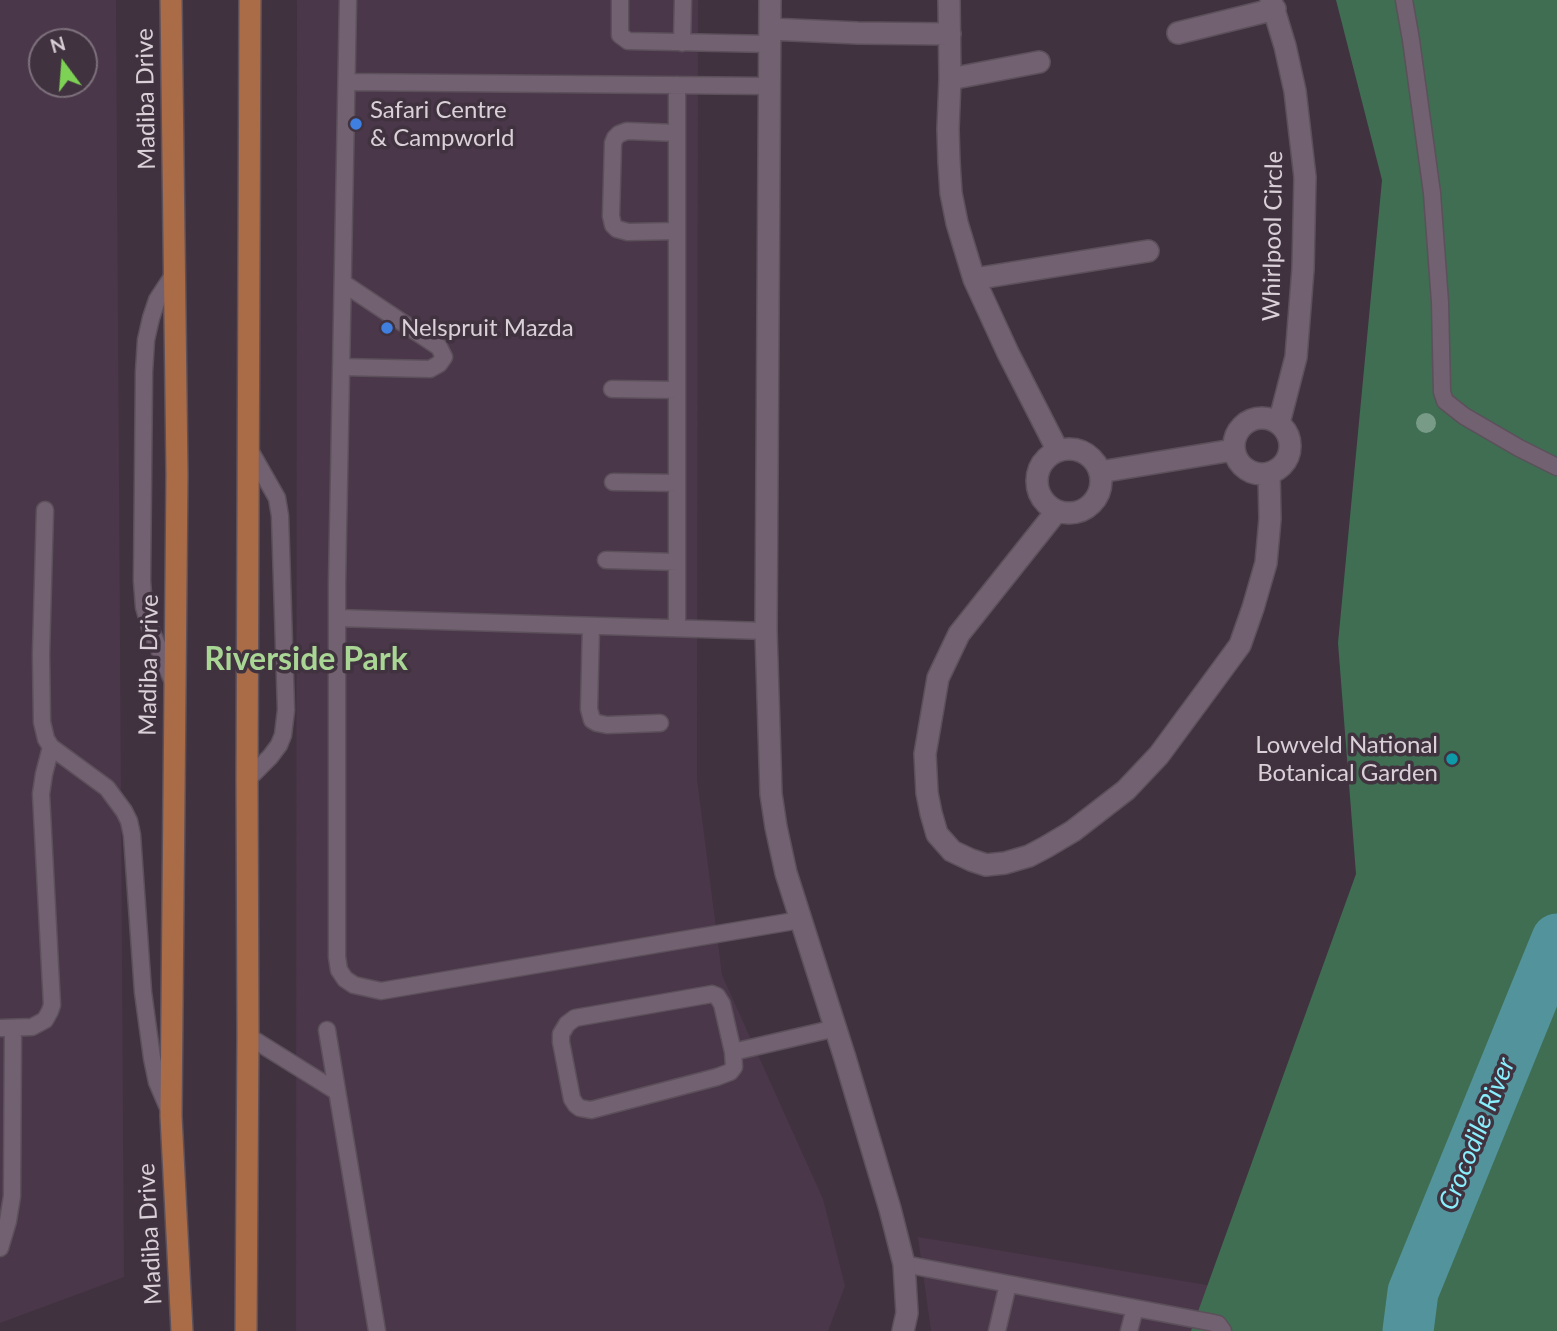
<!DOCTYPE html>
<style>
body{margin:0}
#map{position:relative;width:1557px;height:1331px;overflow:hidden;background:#40323f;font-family:Lato,sans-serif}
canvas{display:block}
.north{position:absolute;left:28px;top:28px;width:70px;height:70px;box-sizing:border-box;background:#40323f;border:2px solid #7d717c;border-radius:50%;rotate:344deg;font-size:19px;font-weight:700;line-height:28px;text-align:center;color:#d9d0d8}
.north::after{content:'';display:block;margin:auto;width:24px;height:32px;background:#7dd154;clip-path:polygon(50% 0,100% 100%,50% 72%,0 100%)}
</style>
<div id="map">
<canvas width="1557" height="1331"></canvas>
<div class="north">N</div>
</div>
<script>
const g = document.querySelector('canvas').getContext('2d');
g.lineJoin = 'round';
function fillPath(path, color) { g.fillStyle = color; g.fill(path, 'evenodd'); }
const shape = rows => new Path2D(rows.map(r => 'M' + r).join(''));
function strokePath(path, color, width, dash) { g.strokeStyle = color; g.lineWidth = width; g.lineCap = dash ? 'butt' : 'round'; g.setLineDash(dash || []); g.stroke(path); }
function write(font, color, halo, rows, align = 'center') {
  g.font = font + ' Lato,sans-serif'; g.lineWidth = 7; g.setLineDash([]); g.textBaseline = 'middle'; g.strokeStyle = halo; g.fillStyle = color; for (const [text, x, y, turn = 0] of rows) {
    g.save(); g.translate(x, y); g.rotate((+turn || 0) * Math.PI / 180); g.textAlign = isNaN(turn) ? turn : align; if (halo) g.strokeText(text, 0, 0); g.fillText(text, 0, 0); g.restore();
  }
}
const built = shape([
 [0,0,116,0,124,1277,0,1323],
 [42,42,84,42,84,84,42,84],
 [297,0,698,0,697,779,722,975,823,1199,845,1286,828,1331,296,1331],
 [918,1237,1231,1289,1226,1331,931,1331]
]);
const forest = shape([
 [1336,0,1557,0,1557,1331,1191,1331,1356,874,1338,643,1382,180]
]);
const river = shape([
 [1408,1331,1413,1292,1557,939]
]);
const lane = shape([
 [348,0,337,584,337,957,339,970,345,979,354,985,381,991,800,920],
 [620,0,620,35,628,41,770,44],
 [1404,0,1411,40,1432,193,1440,302,1442,392,1445,401,1464,416,1519,448,1557,467],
 [682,43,683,0],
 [347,82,769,86],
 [677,85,677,628],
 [677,133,627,131,619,134,615,138,613,143,611,216,613,225,617,229,628,232,677,231],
 [341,367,430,369,439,364,444,357,439,347,343,283],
 [612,389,677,390],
 [613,482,677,483],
 [45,510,41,654,42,722,46,739,51,747,107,788,124,811,129,821,132,835,143,992,152,1058,157,1082,169,1110],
 [606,560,677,562],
 [337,618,766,631],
 [591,626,589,709,592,720,597,723,607,725,660,723],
 [173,682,150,628,144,607,142,581,144,372,146,340,151,318,157,300,174,274],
 [247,780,270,757,279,745,283,735,286,710,280,516,277,498,248,447],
 [712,994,717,996,722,1004,733,1052,734,1067,730,1072,717,1077,591,1110,580,1108,576,1105,572,1099,561,1042,561,1034,567,1024,575,1018,712,994],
 [0,1028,32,1027,45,1020,50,1011,52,1005,41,794,44,774,51,747],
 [327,1030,377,1331],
 [248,1036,336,1091],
 [733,1052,836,1028],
 [0,1248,8,1221,12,1196,13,1028],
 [904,1264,1209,1322,1218,1324,1223,1331],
 [997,1331,1008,1284],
 [1129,1331,1135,1308]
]);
const street = shape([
 [770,0,766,631,771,794,776,827,786,873,845,1058,890,1209,904,1264,907,1313,903,1331],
 [949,0,950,79,948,129,949,162,951,193,957,223,974,279,1008,353,1058,451],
 [1271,0,1285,46,1295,91,1305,177,1303,269,1296,357,1279,423],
 [770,29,858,33,950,34],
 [1178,33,1275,9],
 [950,79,1039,62],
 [974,279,1148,251],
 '1234 446a28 28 0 1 1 56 0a28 28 0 1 1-56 0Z',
 '1037 481a32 32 0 1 1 64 0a32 32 0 1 1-64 0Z',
 [1100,472,1233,450],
 [1056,512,959,634,938,678,925,754,927,793,931,813,937,834,952,851,971,860,986,865,1005,863,1029,856,1046,847,1073,831,1126,790,1159,755,1218,675,1240,645,1253,608,1266,563,1270,519,1269,473]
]);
const primary = shape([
 [171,0,177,474,171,1116,182,1331],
 [246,1331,248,1036,247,780,250,0]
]);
const trees = [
 [1426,423]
];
const markers = [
 [356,124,7,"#3f7fe0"],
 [387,328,7,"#3f7fe0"],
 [1452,759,7,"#0f9aa8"]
];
const streetNames = [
 ["Madiba Drive",146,99,-91],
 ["Whirlpool Circle",1273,236,-89],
 ["Madiba Drive",149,665,-89],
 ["Madiba Drive",150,1234,-93]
];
const poiNames = [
 ["Safari Centre",370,110],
 ["& Campworld",370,138],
 ["Nelspruit Mazda",401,328],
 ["Lowveld National",1438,745,"right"],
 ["Botanical Garden",1438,773,"right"]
];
const waterNames = [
 ["Crocodile River",1477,1134,-68]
];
const districtNames = [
 ["Riverside Park",306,660]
];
fillPath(built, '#4b374a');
fillPath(forest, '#3f6e53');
strokePath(river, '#53939c', 51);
strokePath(lane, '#5c505b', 19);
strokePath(street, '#5c505b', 24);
strokePath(primary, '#5c505b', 24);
strokePath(lane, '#726170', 16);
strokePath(street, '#726170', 21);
strokePath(primary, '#a96c47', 21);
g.fillStyle = '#789b88';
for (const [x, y] of trees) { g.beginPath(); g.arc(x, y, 10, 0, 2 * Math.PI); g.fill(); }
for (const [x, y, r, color] of markers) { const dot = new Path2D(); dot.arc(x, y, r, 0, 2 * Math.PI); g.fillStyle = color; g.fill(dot); strokePath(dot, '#40323f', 2.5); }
write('24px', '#d9d0d8', '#40323f', streetNames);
write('24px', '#d9d0d8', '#40323f', poiNames, 'left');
write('italic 26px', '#89effd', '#40323f', waterNames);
write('bold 32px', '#a9d695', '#40323f', districtNames);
</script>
